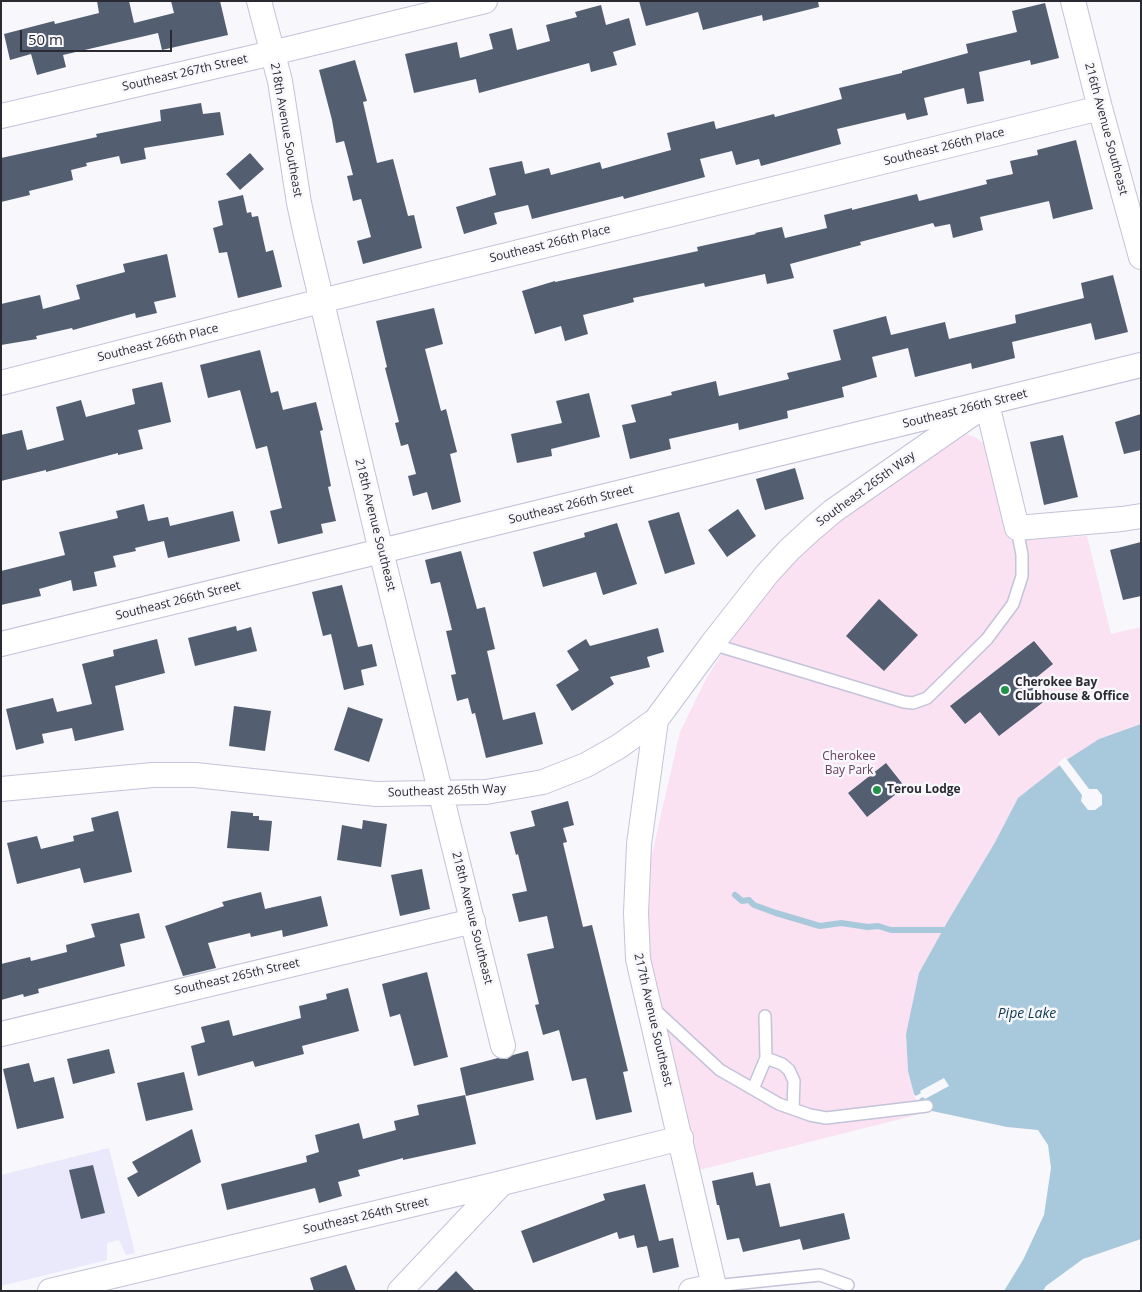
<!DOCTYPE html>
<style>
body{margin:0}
#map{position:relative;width:1142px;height:1292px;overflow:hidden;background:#f7f7fc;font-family:"Open Sans",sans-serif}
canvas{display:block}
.frame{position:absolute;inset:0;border:2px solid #2a2a32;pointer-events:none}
.scale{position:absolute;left:20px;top:30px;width:152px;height:22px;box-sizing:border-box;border:2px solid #2a2a32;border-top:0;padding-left:6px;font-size:15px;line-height:18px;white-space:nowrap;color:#2a2a32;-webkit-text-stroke:4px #f7f7fc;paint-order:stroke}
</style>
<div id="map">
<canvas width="1142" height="1292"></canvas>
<div class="frame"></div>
<div class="scale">50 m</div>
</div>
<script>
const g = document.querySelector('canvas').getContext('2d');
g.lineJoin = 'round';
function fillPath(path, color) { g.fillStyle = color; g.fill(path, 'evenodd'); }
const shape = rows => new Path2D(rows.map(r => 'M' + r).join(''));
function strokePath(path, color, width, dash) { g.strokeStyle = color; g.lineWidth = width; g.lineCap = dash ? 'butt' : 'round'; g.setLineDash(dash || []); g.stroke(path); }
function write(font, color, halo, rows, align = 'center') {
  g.font = font + ' "Open Sans",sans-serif'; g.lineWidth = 5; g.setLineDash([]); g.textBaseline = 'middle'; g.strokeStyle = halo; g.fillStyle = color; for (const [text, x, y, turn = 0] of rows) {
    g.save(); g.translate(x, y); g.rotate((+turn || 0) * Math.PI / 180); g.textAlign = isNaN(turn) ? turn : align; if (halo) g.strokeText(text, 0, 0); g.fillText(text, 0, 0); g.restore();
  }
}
const built = shape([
 [109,1148,135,1253,126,1255,119,1240,107,1243,107,1260,1,1286,1,1175]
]);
const green = shape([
 [966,434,975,437,985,444,1010,540,1087,536,1111,634,1141,627,1141,724,1099,739,1018,798,994,844,949,919,906,1034,908,1071,914,1094,932,1111,695,1171,641,960,641,902,680,732,706,679,760,592,827,530]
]);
const water = shape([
 [1141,724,1141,1239,1083,1259,1046,1286,1043,1291,1004,1291,1023,1260,1044,1215,1051,1168,1048,1145,1038,1130,1007,1127,932,1111,914,1094,908,1071,906,1034,919,973,949,919,994,844,1018,798,1065,761,1099,739]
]);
const pier = shape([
 [1065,757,1089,789,1097,789,1102,795,1102,805,1095,810,1088,810,1081,801,1082,795,1058,763],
 [944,1078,949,1086,925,1099,923,1097,917,1100,914,1097,921,1093,920,1091]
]);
const stream = shape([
 [735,895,742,901,749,900,754,905,776,913,820,926,841,923,868,927,878,926,891,930,943,930]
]);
const building = shape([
 [97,1,129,1,134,23,174,13,171,1,220,1,228,35,162,50,158,33,63,55,66,67,37,75,31,54,10,60,4,34,54,21,55,24,99,13],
 [639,1,818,1,819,7,763,21,762,15,703,30,698,12,646,26],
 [1045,3,1059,58,1031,65,1030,60,979,72,984,101,967,104,964,88,924,98,928,115,907,120,905,113,837,129,841,144,761,166,759,159,736,165,732,151,700,159,705,177,624,199,623,196,532,219,528,205,494,213,497,224,464,234,456,207,496,195,489,168,522,161,525,174,549,168,551,175,600,162,602,169,671,150,667,133,714,121,716,129,774,114,775,117,842,99,839,88,902,73,902,71,968,53,966,44,1017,32,1012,11],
 [601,5,606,25,629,18,636,45,613,52,617,65,591,72,589,63,479,93,476,79,414,93,405,54,457,42,460,58,493,49,489,34,512,28,517,50,550,41,546,25,577,17,575,12],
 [355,60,367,101,363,102,377,163,393,159,408,216,414,215,422,248,363,264,357,241,371,237,361,199,353,201,347,176,353,175,344,141,336,143,332,120,319,70],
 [201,103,203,114,220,112,224,135,144,148,146,159,121,164,119,156,86,163,87,166,71,170,73,180,29,191,30,195,1,202,1,158,97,137,96,134,161,121,160,110],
 [1076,140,1093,209,1053,219,1049,201,980,217,983,230,953,238,950,224,935,227,933,223,860,242,861,245,790,264,794,278,767,284,765,274,705,287,704,283,633,298,634,302,583,315,588,334,565,341,561,326,535,334,522,291,555,281,555,282,698,251,697,247,756,234,755,233,782,227,785,238,827,228,824,215,852,208,852,210,917,194,919,201,987,184,986,180,1013,174,1010,161,1038,155,1037,150],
 [250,153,264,169,240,190,226,174],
 [243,195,247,213,251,212,252,217,258,216,266,252,273,250,282,287,238,298,227,252,219,253,213,228,223,225,218,201],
 [167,254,176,297,154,302,157,313,136,318,135,313,73,330,72,328,36,336,37,339,1,345,1,304,40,295,43,309,80,299,76,285,125,272,123,264],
 [1113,275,1128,332,1095,340,1091,323,1012,342,1015,358,972,369,971,363,915,377,908,348,872,357,877,377,842,387,844,397,787,411,788,418,739,430,738,423,669,439,671,449,630,459,622,425,636,422,631,405,672,395,671,392,716,381,719,396,789,379,787,373,841,360,833,330,886,316,891,335,945,322,949,339,1016,323,1015,315,1084,298,1081,283],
 [434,308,443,344,425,349,441,411,446,409,457,452,450,454,461,502,432,510,427,492,413,496,408,476,416,474,408,444,401,446,395,423,399,422,385,368,387,367,376,321],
 [260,350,271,393,278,391,283,410,316,402,323,430,320,431,331,486,328,487,336,521,321,524,323,533,278,544,270,511,282,508,267,446,256,449,240,390,208,398,200,365],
 [162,382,171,422,138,430,143,449,118,455,118,453,46,472,46,470,1,481,1,435,22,430,27,450,64,440,56,407,81,400,86,417,135,404,132,389],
 [589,393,600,437,551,449,552,456,517,463,511,434,562,423,556,401],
 [1141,414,1141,450,1124,454,1115,422],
 [1063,435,1078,497,1044,505,1030,442],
 [795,468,804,499,765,510,756,479],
 [144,504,148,521,168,517,170,526,233,511,240,541,168,558,164,541,135,548,136,551,113,556,116,567,94,572,97,586,73,591,71,580,39,589,41,596,1,605,1,571,65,555,59,532,118,518,116,511],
 [738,509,756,536,727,557,708,530],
 [679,512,695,564,665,574,648,521],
 [617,523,637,584,603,595,596,572,543,587,533,552,585,537,584,533],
 [1141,542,1141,596,1123,600,1110,550],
 [461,551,477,609,485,607,495,649,487,651,503,720,535,712,543,744,486,758,475,713,472,714,468,698,457,701,451,675,456,674,446,631,452,630,440,582,431,584,425,560],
 [342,585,358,647,372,644,377,666,361,670,364,685,344,690,331,634,323,636,312,592],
 [879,599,918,635,884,671,846,636],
 [236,626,237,631,251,627,257,651,195,666,188,638],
 [658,628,664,652,647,657,650,667,610,677,614,684,572,711,556,685,579,670,567,651,586,639,590,646],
 [157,639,165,673,115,686,124,730,75,741,72,728,42,734,44,743,16,750,6,709,53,698,57,712,92,704,82,664,114,656,113,650],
 [1034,641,1053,664,1032,681,1046,700,999,736,980,712,965,724,950,706],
 [234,706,271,711,265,751,229,746],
 [348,707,383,719,369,762,334,750],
 [886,763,905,787,867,817,848,793],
 [568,801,574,825,563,828,567,842,563,843,583,927,592,925,628,1071,623,1072,632,1112,596,1120,586,1078,572,1081,559,1030,543,1035,535,1005,539,1004,527,954,554,948,547,916,519,922,512,894,527,891,518,854,516,855,510,832,535,826,531,811],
 [118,811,132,872,84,883,80,868,17,884,7,843,37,836,41,849,74,841,73,836,94,831,91,818],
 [231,811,253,813,253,816,259,816,259,820,272,821,269,851,227,848],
 [363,820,387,824,381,867,337,860,342,825,362,829],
 [422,869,430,909,400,916,391,875],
 [261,892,265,909,321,896,328,926,283,937,282,930,251,937,250,933,208,943,216,968,183,976,165,926,224,906,222,902],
 [139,913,145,938,120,944,125,966,38,989,39,993,24,997,23,994,1,1000,1,964,30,957,31,961,67,952,66,945,95,937,91,924],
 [427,972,448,1057,414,1066,400,1014,390,1017,382,984],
 [348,988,359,1031,302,1046,304,1054,255,1067,253,1061,198,1076,191,1046,205,1042,201,1027,229,1020,233,1036,301,1018,299,1006,327,999,326,994],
 [109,1049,115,1073,73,1084,67,1059],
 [528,1051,534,1080,466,1096,460,1068,498,1058,507,1059,513,1055],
 [29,1063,34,1082,54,1077,64,1118,17,1129,3,1069],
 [184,1072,193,1110,146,1121,137,1083],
 [465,1095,476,1144,403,1160,403,1158,358,1170,360,1176,338,1182,342,1196,319,1203,315,1188,227,1210,221,1184,307,1162,306,1156,319,1152,315,1135,359,1123,363,1139,396,1130,394,1121,419,1115,417,1105],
 [192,1129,201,1162,138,1197,127,1178,138,1172,132,1162],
 [93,1165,105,1213,81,1219,69,1170],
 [753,1172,756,1186,770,1183,780,1227,844,1213,850,1239,803,1250,800,1239,743,1252,739,1238,727,1240,719,1205,717,1205,712,1181],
 [645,1184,659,1241,673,1238,679,1267,653,1273,647,1246,637,1248,634,1235,619,1239,617,1232,533,1263,521,1231,605,1200,603,1194],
 [346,1265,356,1291,314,1291,310,1278],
 [456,1271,475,1291,436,1291]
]);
const service = shape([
 [712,644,904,702,913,703,927,698,987,639,1013,604,1022,576,1022,555,1017,528],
 [654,1009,720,1070,779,1104,810,1115,826,1118,927,1106],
 [766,1058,782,1064,789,1070,794,1081,793,1109],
 [753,1089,766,1058,765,1016],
 [716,1288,714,1286,820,1275,848,1285]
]);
const minor = shape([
 [259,1,280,81,299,203,306,235,381,551,503,1046],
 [1073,1,1100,108,1141,257],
 [1,116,272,53,485,1],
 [1,383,321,301,1100,108],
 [987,404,1017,528,1122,519,1141,516],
 [1,644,1141,365],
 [656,720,639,844,636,913,638,959,714,1286,691,1291],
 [1,789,153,775,195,775,376,794,486,792,543,782,586,765,618,747,656,720,712,644,767,574,789,550,813,528,833,511,975,412],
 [1,1034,473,921],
 [50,1291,502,1183,681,1138],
 [400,1291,502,1183]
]);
const markers = [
 [1005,690,5,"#239149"],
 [877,790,5,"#239149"]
];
const streetNames = [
 ["Southeast 267th Street",185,73,-13],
 ["216th Avenue Southeast",1106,129,75],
 ["218th Avenue Southeast",286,130,80],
 ["Southeast 266th Place",944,147,-14],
 ["Southeast 266th Place",550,244,-14],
 ["Southeast 266th Place",158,343,-14],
 ["Southeast 266th Street",965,409,-14],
 ["Southeast 265th Way",866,489,-36],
 ["Southeast 266th Street",571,505,-14],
 ["218th Avenue Southeast",375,525,76],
 ["Southeast 266th Street",178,601,-14],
 ["Southeast 265th Way",447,791,-2],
 ["218th Avenue Southeast",472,918,76],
 ["Southeast 265th Street",237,977,-13],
 ["217th Avenue Southeast",653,1020,77],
 ["Southeast 264th Street",366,1216,-13]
];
const poiNames = [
 ["Cherokee Bay",1015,683],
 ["Clubhouse & Office",1015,697],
 ["Terou Lodge",887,790]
];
const parkNames = [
 ["Cherokee",849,757],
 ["Bay Park",849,771]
];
const waterNames = [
 ["Pipe Lake",1027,1014]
];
fillPath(built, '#e9e9fb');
fillPath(green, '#fae2f2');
fillPath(water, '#a8c9db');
fillPath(pier, '#f7f7fc');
strokePath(stream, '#a8c9db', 6);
fillPath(building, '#535f70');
strokePath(service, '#c3c3da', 14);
strokePath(minor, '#c3c3da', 26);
strokePath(service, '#fff', 11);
strokePath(minor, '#fff', 24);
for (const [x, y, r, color] of markers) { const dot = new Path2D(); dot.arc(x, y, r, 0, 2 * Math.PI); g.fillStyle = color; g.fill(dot); strokePath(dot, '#f7f7fc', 2); }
write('12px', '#2a2a32', '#f7f7fc', streetNames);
write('bold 12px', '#2a2a32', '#f7f7fc', poiNames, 'left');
write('12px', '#6a405d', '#f7f7fc', parkNames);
write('italic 14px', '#0d3b4e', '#f7f7fc', waterNames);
</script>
